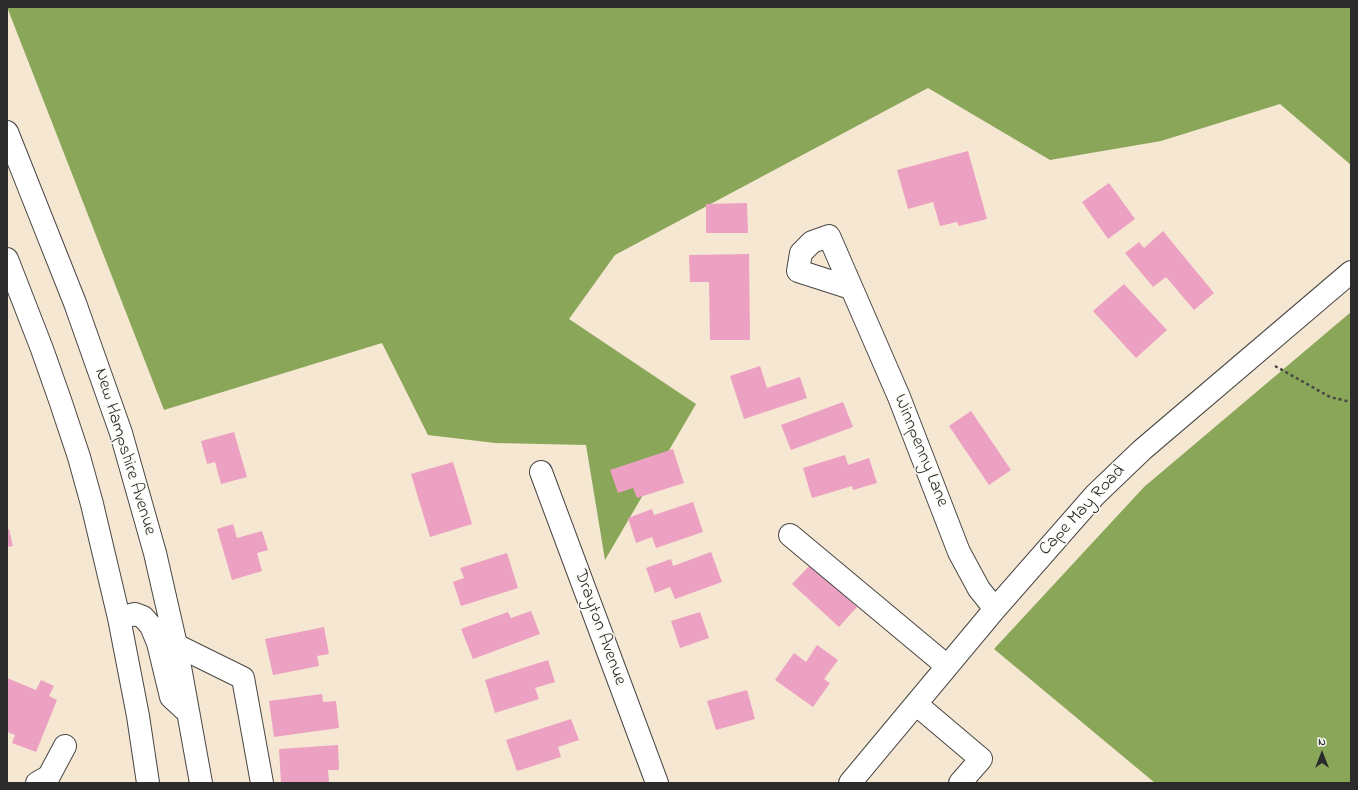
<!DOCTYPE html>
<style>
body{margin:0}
#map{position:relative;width:1358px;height:790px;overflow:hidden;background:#f6e7d2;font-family:"Indie Flower",sans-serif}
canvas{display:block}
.frame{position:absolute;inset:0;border:8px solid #2b2b2b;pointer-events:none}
.north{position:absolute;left:1302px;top:734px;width:40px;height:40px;-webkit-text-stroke:3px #fdfcf7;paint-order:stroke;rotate:0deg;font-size:11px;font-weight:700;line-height:16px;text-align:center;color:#2b2b2b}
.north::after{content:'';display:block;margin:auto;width:14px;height:18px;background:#2b2b2b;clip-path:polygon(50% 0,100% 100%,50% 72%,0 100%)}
</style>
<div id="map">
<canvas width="1358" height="790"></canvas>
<div class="frame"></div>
<div class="north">N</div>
</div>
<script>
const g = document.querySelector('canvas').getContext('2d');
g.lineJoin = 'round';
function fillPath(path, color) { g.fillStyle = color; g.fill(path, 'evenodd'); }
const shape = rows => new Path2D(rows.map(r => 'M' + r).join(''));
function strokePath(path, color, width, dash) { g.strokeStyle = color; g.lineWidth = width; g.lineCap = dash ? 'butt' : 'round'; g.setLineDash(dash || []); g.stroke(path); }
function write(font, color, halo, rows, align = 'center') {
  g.font = font + ' "Indie Flower",sans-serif'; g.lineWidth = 3; g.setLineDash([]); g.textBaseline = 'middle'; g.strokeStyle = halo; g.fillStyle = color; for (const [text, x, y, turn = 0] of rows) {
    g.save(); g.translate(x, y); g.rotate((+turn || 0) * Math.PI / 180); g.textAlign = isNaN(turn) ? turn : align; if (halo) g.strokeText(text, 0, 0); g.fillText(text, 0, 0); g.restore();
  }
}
const forest = shape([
 [7,7,1351,7,1351,165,1280,104,1161,141,1050,160,928,88,615,255,569,319,696,404,605,560,586,445,495,443,428,435,382,343,164,410],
 [1351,312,1351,783,1155,783,994,649,1144,487]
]);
const building = shape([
 [968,151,987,219,959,226,957,222,940,226,933,202,908,209,897,170],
 [1109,183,1135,219,1108,239,1082,202],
 [747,203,748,233,706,233,706,204],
 [1163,231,1214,293,1194,310,1166,277,1153,287,1125,253,1139,242,1144,248],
 [749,254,750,340,710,340,709,282,690,282,689,255],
 [1124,284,1167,330,1136,358,1093,311],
 [760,366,767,388,800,377,807,398,744,419,730,376],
 [843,402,853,427,791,450,781,425],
 [971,411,1011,470,989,485,949,426],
 [234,432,247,477,221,484,215,462,207,464,201,441],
 [673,449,684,483,637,498,633,488,618,493,610,470],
 [845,455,848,465,869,458,877,483,853,490,852,486,812,498,803,468],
 [453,462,472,524,430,537,411,474],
 [693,502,703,532,656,548,652,537,636,543,628,518,652,509,654,515],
 [233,524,237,538,262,531,268,550,257,553,262,571,232,580,217,529],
 [7,529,9,529,13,546,7,547],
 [711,552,722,582,675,599,670,587,655,593,646,568,671,559,673,566],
 [507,553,518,588,461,606,453,582,464,578,460,568],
 [810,565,857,607,839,627,792,584],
 [531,611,540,634,473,659,461,629,508,612,511,618],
 [700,612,709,638,680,648,671,621],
 [324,627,329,654,317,656,319,666,273,675,265,639],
 [817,645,838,660,824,679,830,683,813,707,775,680,794,653,806,662],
 [548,660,555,682,535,688,539,699,495,713,485,680],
 [7,678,36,690,41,680,54,686,49,696,57,700,36,752,12,743,15,735,7,732],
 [747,690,755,719,716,730,707,701],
 [322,694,323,702,336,701,339,728,274,737,269,701],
 [571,719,579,740,558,747,561,757,517,771,506,740],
 [338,745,339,770,328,770,329,782,281,783,279,749]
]);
const path = shape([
 [1275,366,1330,397,1351,402]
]);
const minor = shape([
 [851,288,798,271,801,253,812,242,829,236,899,397,959,552,979,589,995,609],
 [541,472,657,783],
 [790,535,947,666],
 [176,645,243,678,262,783],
 [916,704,981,759,960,783],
 [37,783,49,776,65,746],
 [850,783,995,609,1095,495,1142,450,1351,272]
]);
const major = shape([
 [7,132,75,303,121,433,155,553,176,645,201,783],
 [7,259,42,349,60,400,79,457,92,504,119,618,138,716,148,783],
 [119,618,135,614,143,617,151,626,158,643,171,697,184,709]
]);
const streetNames = [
 ["Winnpenny Lane",920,451,68],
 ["New Hampshire Avenue",124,452,73],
 ["Cape May Road",1083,511,-47],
 ["Drayton Avenue",599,628,70]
];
fillPath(forest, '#89a659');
fillPath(building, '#eca0c2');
strokePath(minor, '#494744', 24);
strokePath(major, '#494744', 24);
strokePath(path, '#494744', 2.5, [3, 3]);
strokePath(minor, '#fff', 22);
strokePath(major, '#fff', 22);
write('18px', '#2b2b2b', '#fdfcf7', streetNames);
</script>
